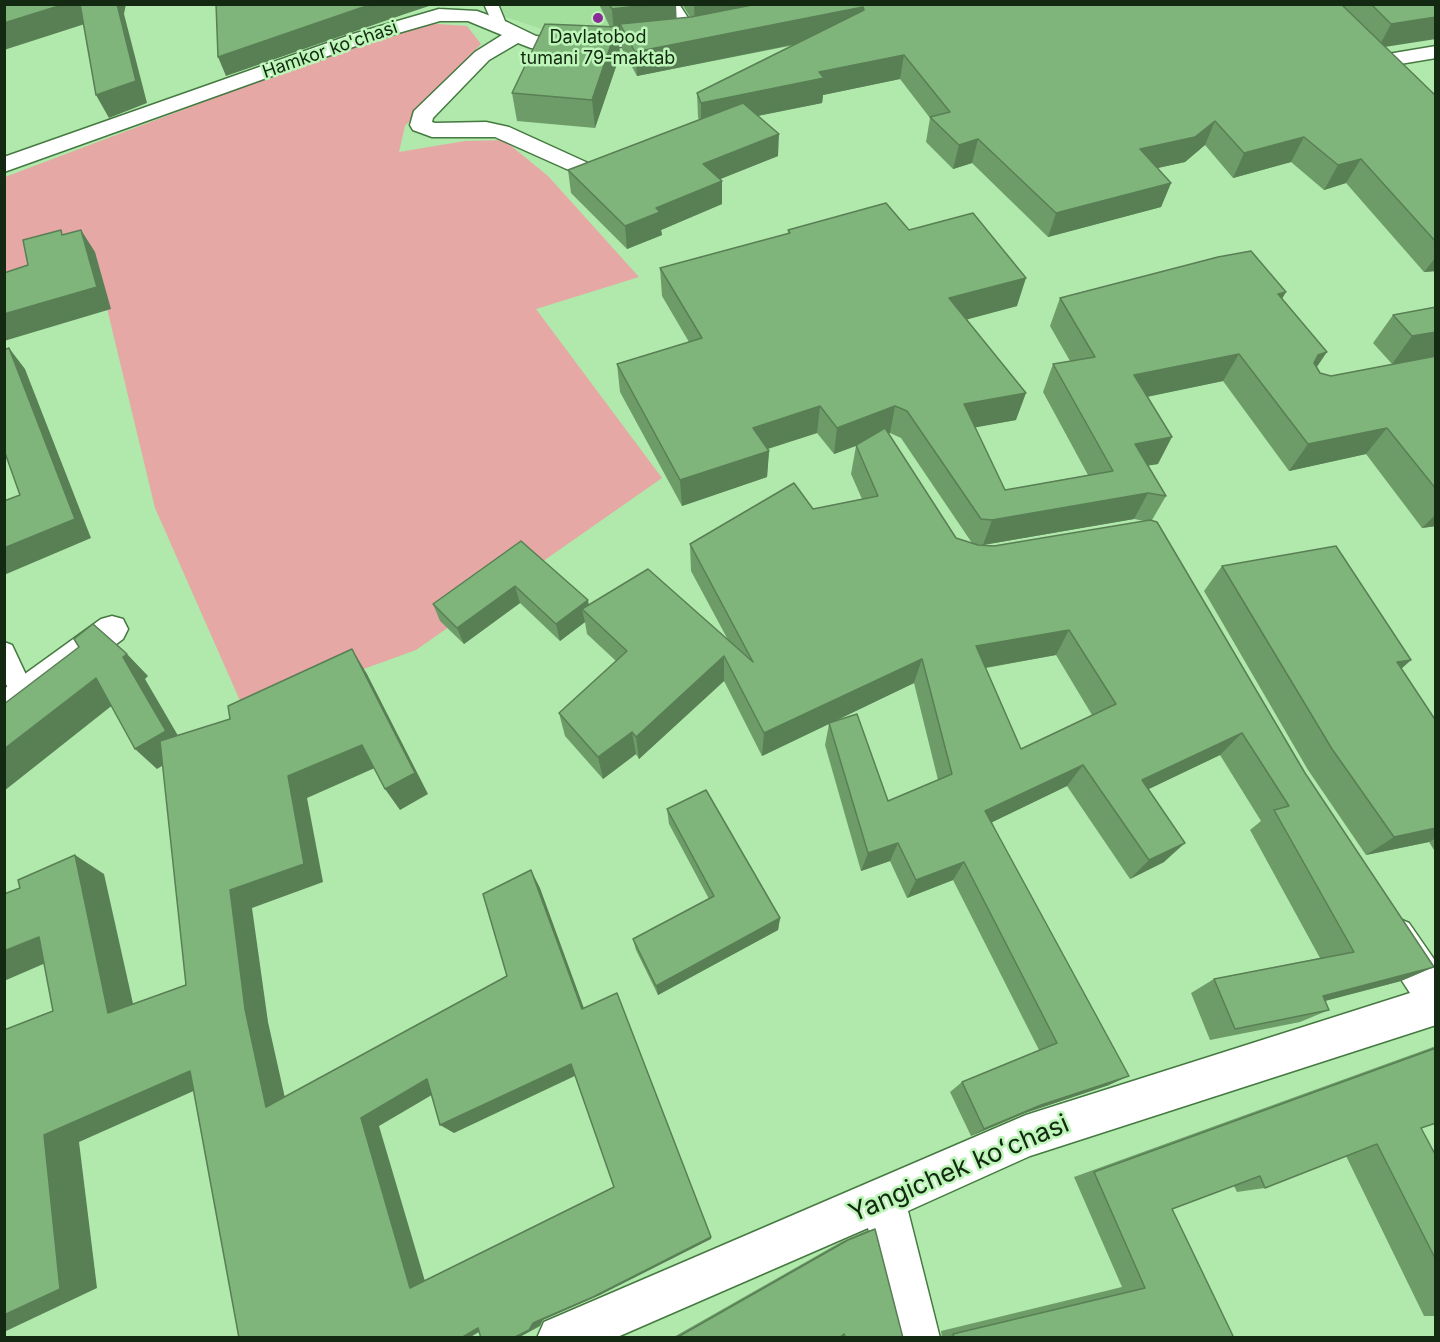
<!DOCTYPE html>
<meta charset="utf-8">
<style>
body{margin:0}
#map{position:relative;width:1440px;height:1342px;overflow:hidden;background:#b0e9ab;font-family:Inter,sans-serif}
canvas{display:block}
.frame{position:absolute;inset:0;border:6px solid #132912;pointer-events:none}
</style>
<div id="map">
<canvas width="1440" height="1342"></canvas>
<div class="frame"></div>
</div>
<script>
const g = document.querySelector('canvas').getContext('2d');
g.lineJoin = 'round';
function fillPath(path, color) { g.fillStyle = color; g.fill(path, 'evenodd'); }
const shape = rows => new Path2D(rows.map(r => 'M' + r).join(''));
function strokePath(path, color, width, dash) { g.strokeStyle = color; g.lineWidth = width; g.lineCap = dash ? 'butt' : 'round'; g.setLineDash(dash || []); g.stroke(path); }
function write(font, color, halo, rows, align = 'center') {
  g.font = font + ' Inter,sans-serif'; g.lineWidth = 5; g.setLineDash([]); g.textBaseline = 'middle'; g.strokeStyle = halo; g.fillStyle = color; for (const [text, x, y, turn = 0] of rows) {
    g.save(); g.translate(x, y); g.rotate((+turn || 0) * Math.PI / 180); g.textAlign = isNaN(turn) ? turn : align; if (halo) g.strokeText(text, 0, 0); g.fillText(text, 0, 0); g.restore();
  }
}
const built = shape([
 [495,5,755,5,667,22,554,33,499,15]
]);
const green = shape([
 [423,23,467,26,481,44,405,126,399,152,465,141,504,140,548,176,639,277,536,309,662,478,416,650,245,712,155,508,93,250,5,283,5,177,251,84]
]);
const service = shape([
 [484,4,498,4,507,26,505,29,495,29,484,4],
 [664,4,679,4,698,33,696,36,686,36,664,4],
 [4,642,12,645,35,694,32,701,23,705,14,701,11,694,4,680,4,642]
]);
const minor = shape([
 [439,9,477,11,507,22,536,36,570,40,667,30,674,32,677,36,674,40,667,42,570,52,531,48,518,43,489,60,433,118,432,122,435,123,486,122,509,127,588,163,592,168,588,173,580,175,495,137,432,137,413,130,410,125,414,111,475,52,502,35,468,21,440,21,367,42,4,172,4,157,353,34,439,9],
 [1436,46,1436,58,1376,68,1369,66,1366,62,1369,58,1376,56,1436,46],
 [112,616,123,619,128,629,123,639,16,719,4,724,4,689,101,619,112,616],
 [1395,917,1409,923,1436,962,1436,1025,1030,1156,908,1211,940,1338,894,1338,868,1228,615,1338,537,1338,544,1322,1026,1115,1410,993,1381,949,1376,936,1381,923,1395,917]
]);
const wall = shape([
 [599,4,676,4,676,19,690,17,682,4,1436,4,1385,47,1436,96,1436,271,1424,272,1346,183,1324,190,1291,162,1233,178,1205,145,1185,162,1157,168,1171,183,1161,207,1048,237,972,163,953,169,926,142,930,118,900,79,823,95,822,103,758,116,778,156,720,179,722,181,722,204,661,230,662,235,627,249,571,193,568,170,699,120,698,117,697,93,794,45,637,76,622,49,621,32,618,33,620,55,595,128,517,121,512,93,610,27],
 [788,230,909,230,1017,306,967,319,1016,420,975,427,1005,490,1088,475,1043,392,1053,364,1070,361,1050,326,1060,298,1282,299,1320,373,1331,376,1414,360,1392,364,1373,343,1393,315,1436,307,1436,526,1422,528,1366,454,1289,471,1223,381,1147,397,1158,464,1148,465,1166,496,1152,520,1305,773,1434,967,1401,981,1325,1001,1329,1010,1300,1022,1210,1040,1191,993,1214,979,1320,958,1250,830,1261,821,1220,755,1148,789,1164,862,1130,879,1067,786,992,822,1109,1085,1025,1113,971,1136,950,1092,962,1082,1039,1050,953,880,907,898,890,861,861,871,825,745,829,724,762,756,724,681,639,759,636,754,603,779,565,736,559,713,616,661,587,634,585,622,560,641,520,603,464,644,440,621,433,604,521,541,588,600,588,605,727,638,691,571,690,544,813,509,862,499,851,474,856,446,834,454,817,433,768,449,769,451,767,477,682,506,620,392,617,364,689,342,662,296,660,268,788,234],
 [888,433,890,433,901,438,972,543,956,538],
 [1134,519,1145,521,994,546,975,544,983,545],
 [1056,655,1092,715,1021,749,986,668],
 [914,683,938,780,888,801,835,721],
 [1222,566,1411,660,1401,669,1436,721,1436,853,1429,842,1366,855,1308,770,1204,591],
 [667,809,780,918,778,930,658,995,636,950,633,939,709,899,669,824],
 [1436,1046,1436,1123,1421,1128,1436,1156,1436,1316,1424,1316,1346,1156,1265,1188,1237,1192,1234,1186,1172,1209,1234,1338,942,1338,941,1331,1122,1287,1074,1177],
 [875,1229,903,1338,672,1338,841,1242,866,1231]
]);
const shadedWall = shape([
 [65,4,82,4,91,22,4,50,4,23],
 [117,4,126,4,124,14,147,103,109,118,96,95],
 [372,4,435,4,405,14,226,76,218,57],
 [653,4,676,4,677,26,620,24,621,32,618,33,620,55,595,128,592,100,614,33,612,9],
 [694,4,793,4,695,24],
 [863,7,860,31,637,76,635,52],
 [1436,17,1436,39,1378,48,1391,24],
 [904,55,900,79,823,95,822,103,701,127,701,103,819,72],
 [1215,121,1205,145,1185,162,1131,174,1140,149],
 [779,134,778,156,703,186,703,164],
 [1304,137,1291,162,1233,178,1244,153],
 [978,139,972,163,953,169,959,145],
 [1361,159,1346,183,1324,190,1338,165],
 [722,181,722,204,661,230,662,235,627,249,625,226,656,208],
 [1171,183,1161,207,1048,237,1056,213],
 [81,230,95,252,111,309,4,341,4,314],
 [1436,257,1436,271,1424,272],
 [1026,278,1017,306,943,326,949,298],
 [1286,292,1270,320,1278,294],
 [1436,332,1436,357,1392,364,1412,336],
 [9,348,25,369,91,538,4,575,4,548,75,519],
 [1327,352,1308,380,1300,383,1318,355],
 [1239,354,1223,381,1121,402,1134,375],
 [1026,393,1016,420,956,431,964,404],
 [820,406,817,433,751,454,753,428],
 [895,406,890,433,834,454,837,428],
 [1387,428,1366,454,1289,471,1308,444],
 [1172,437,1158,464,1122,470,1135,444],
 [769,451,767,477,682,506,680,480],
 [1148,493,1134,519,983,545,992,520],
 [1436,514,1436,526,1422,528],
 [515,586,520,603,464,644,457,628],
 [588,600,591,617,582,609,585,622,560,641,556,624],
 [1069,630,1056,655,966,671,976,646],
 [352,649,367,674,428,794,400,810,385,789],
 [127,654,148,676,145,679,187,751,157,769,135,749,123,657],
 [724,656,724,681,639,759,636,737],
 [922,659,914,683,762,756,764,733],
 [1411,660,1385,683,1397,662],
 [96,678,119,700,4,791,4,749],
 [632,732,636,754,603,779,598,757],
 [1242,733,1220,755,1124,801,1142,780],
 [362,745,377,767,307,798,323,882,252,908,268,1022,289,1116,266,1107,245,1009,230,890,288,776],
 [1083,765,1067,786,974,831,985,811],
 [1436,828,1436,838,1429,842,1366,855,1394,837],
 [898,843,890,861,861,871,868,853],
 [1185,843,1164,862,1130,879,1149,860],
 [75,855,104,874,138,1026,108,1013],
 [964,862,953,880,907,898,916,880],
 [531,870,540,888,589,1022,582,1009],
 [780,918,778,930,658,995,656,986],
 [39,937,71,952,4,981,4,951],
 [1434,967,1401,981,1294,1009,1323,996],
 [571,1064,579,1074,454,1133,440,1125],
 [190,1071,216,1081,79,1142,97,1288,4,1332,4,1315,44,1135],
 [1129,1076,1109,1085,1025,1113,971,1136,984,1129,1041,1105],
 [427,1079,442,1089,379,1126,427,1288,410,1288,361,1118],
 [711,1237,711,1239,600,1295,543,1320,540,1326,518,1338,513,1338,533,1323],
 [492,1324,469,1338,461,1338,478,1328]
]);
const building = shape([
 [7,4,65,4,4,23,4,7,7,4],
 [80,4,117,4,136,81,96,95,80,4],
 [216,4,372,4,218,57,216,4],
 [609,4,653,4,612,9,609,4],
 [757,4,1341,4,1436,96,1436,242,1361,159,1338,165,1304,137,1244,153,1215,121,1195,137,1140,149,1171,183,1056,213,978,139,959,145,930,117,950,112,904,55,819,72,824,78,701,103,697,93,864,10,863,7,635,52,620,24,691,17,757,4],
 [1371,4,1436,4,1436,17,1391,24,1371,4],
 [545,24,617,27,592,100,512,93,545,24],
 [743,103,779,134,703,164,722,181,656,208,660,212,625,226,568,170,743,103],
 [886,203,909,230,973,213,1026,278,949,298,1026,393,964,404,1005,490,1113,471,1053,364,1095,357,1060,298,1218,257,1251,251,1286,292,1278,294,1327,352,1318,355,1314,363,1320,373,1331,376,1436,356,1436,489,1387,428,1308,444,1239,354,1134,375,1172,437,1135,444,1166,496,1148,493,992,520,981,519,907,411,895,406,837,428,820,406,753,428,769,451,680,480,617,364,702,338,660,268,790,233,788,230,886,203],
 [61,230,62,235,81,230,97,287,4,314,4,273,28,265,23,240,61,230],
 [1436,307,1436,332,1412,336,1393,315,1436,307],
 [9,348,75,519,4,548,4,501,20,495,4,450,4,350,9,348],
 [885,428,956,538,978,545,994,546,1150,520,1157,522,1305,773,1434,967,1323,996,1329,1010,1235,1029,1214,979,1354,952,1274,810,1289,806,1242,733,1142,780,1185,843,1149,860,1083,765,985,811,1129,1076,1041,1105,984,1129,962,1082,1057,1043,964,862,916,880,898,843,868,853,829,723,857,714,888,801,952,774,922,659,764,733,724,656,636,737,632,732,598,757,559,713,627,651,582,609,648,569,753,662,690,544,794,483,813,509,878,496,856,445,885,428],
 [1069,630,1116,704,1021,749,976,646,1069,630],
 [521,541,588,600,556,624,515,586,457,628,433,604,521,541],
 [1336,546,1411,660,1397,662,1436,721,1436,828,1394,837,1332,749,1222,566,1336,546],
 [93,624,127,654,123,657,166,731,135,749,96,678,4,749,4,704,79,647,74,639,93,624],
 [352,649,415,773,385,789,362,745,288,776,304,864,230,890,245,1009,266,1107,507,976,483,894,531,870,582,1009,617,993,711,1237,593,1297,533,1323,529,1330,513,1338,481,1338,478,1328,461,1338,239,1338,190,1071,44,1135,60,1289,4,1315,4,1030,53,1011,39,937,4,951,4,894,20,888,18,880,75,855,108,1013,186,985,160,741,230,719,228,706,352,649],
 [571,1064,614,1187,410,1288,361,1118,427,1079,440,1125,571,1064],
 [706,790,780,918,656,986,633,939,714,896,667,809,706,790],
 [1436,1048,1436,1123,1421,1128,1436,1156,1436,1260,1377,1144,1265,1188,1260,1176,1172,1209,1234,1338,954,1338,953,1334,1145,1288,1094,1172,1436,1048],
 [875,1229,903,1338,846,1338,844,1334,839,1338,676,1338,848,1240,875,1229]
]);
const markers = [
 [598,18,6,"#8a2c97"]
];
const farPoinames = [
 ["Davlatobod",598,38],
 ["tumani 79-maktab",598,59]
];
const farStreetnames = [
 ["Hamkor ko'chasi",330,50,-19]
];
const nearStreetnames = [
 ["Yangichek koʻchasi",959,1169,-23]
];
fillPath(built, '#a2df9c');
fillPath(green, '#e5a8a5');
strokePath(service, '#457941', 3);
strokePath(minor, '#457941', 3);
fillPath(service, '#fff');
fillPath(minor, '#fff');
fillPath(wall, '#6d9c69');
fillPath(shadedWall, '#597f55');
fillPath(building, '#7fb57a');
strokePath(building, '#597f55', 1.5);
for (const [x, y, r, color] of markers) { const dot = new Path2D(); dot.arc(x, y, r, 0, 2 * Math.PI); g.fillStyle = color; g.fill(dot); strokePath(dot, '#bdf6b8', 2); }
write('18px', '#132912', '#bdf6b8', farPoinames);
write('18px', '#132912', '#bdf6b8', farStreetnames);
write('26px', '#132912', '#bdf6b8', nearStreetnames);
</script>
